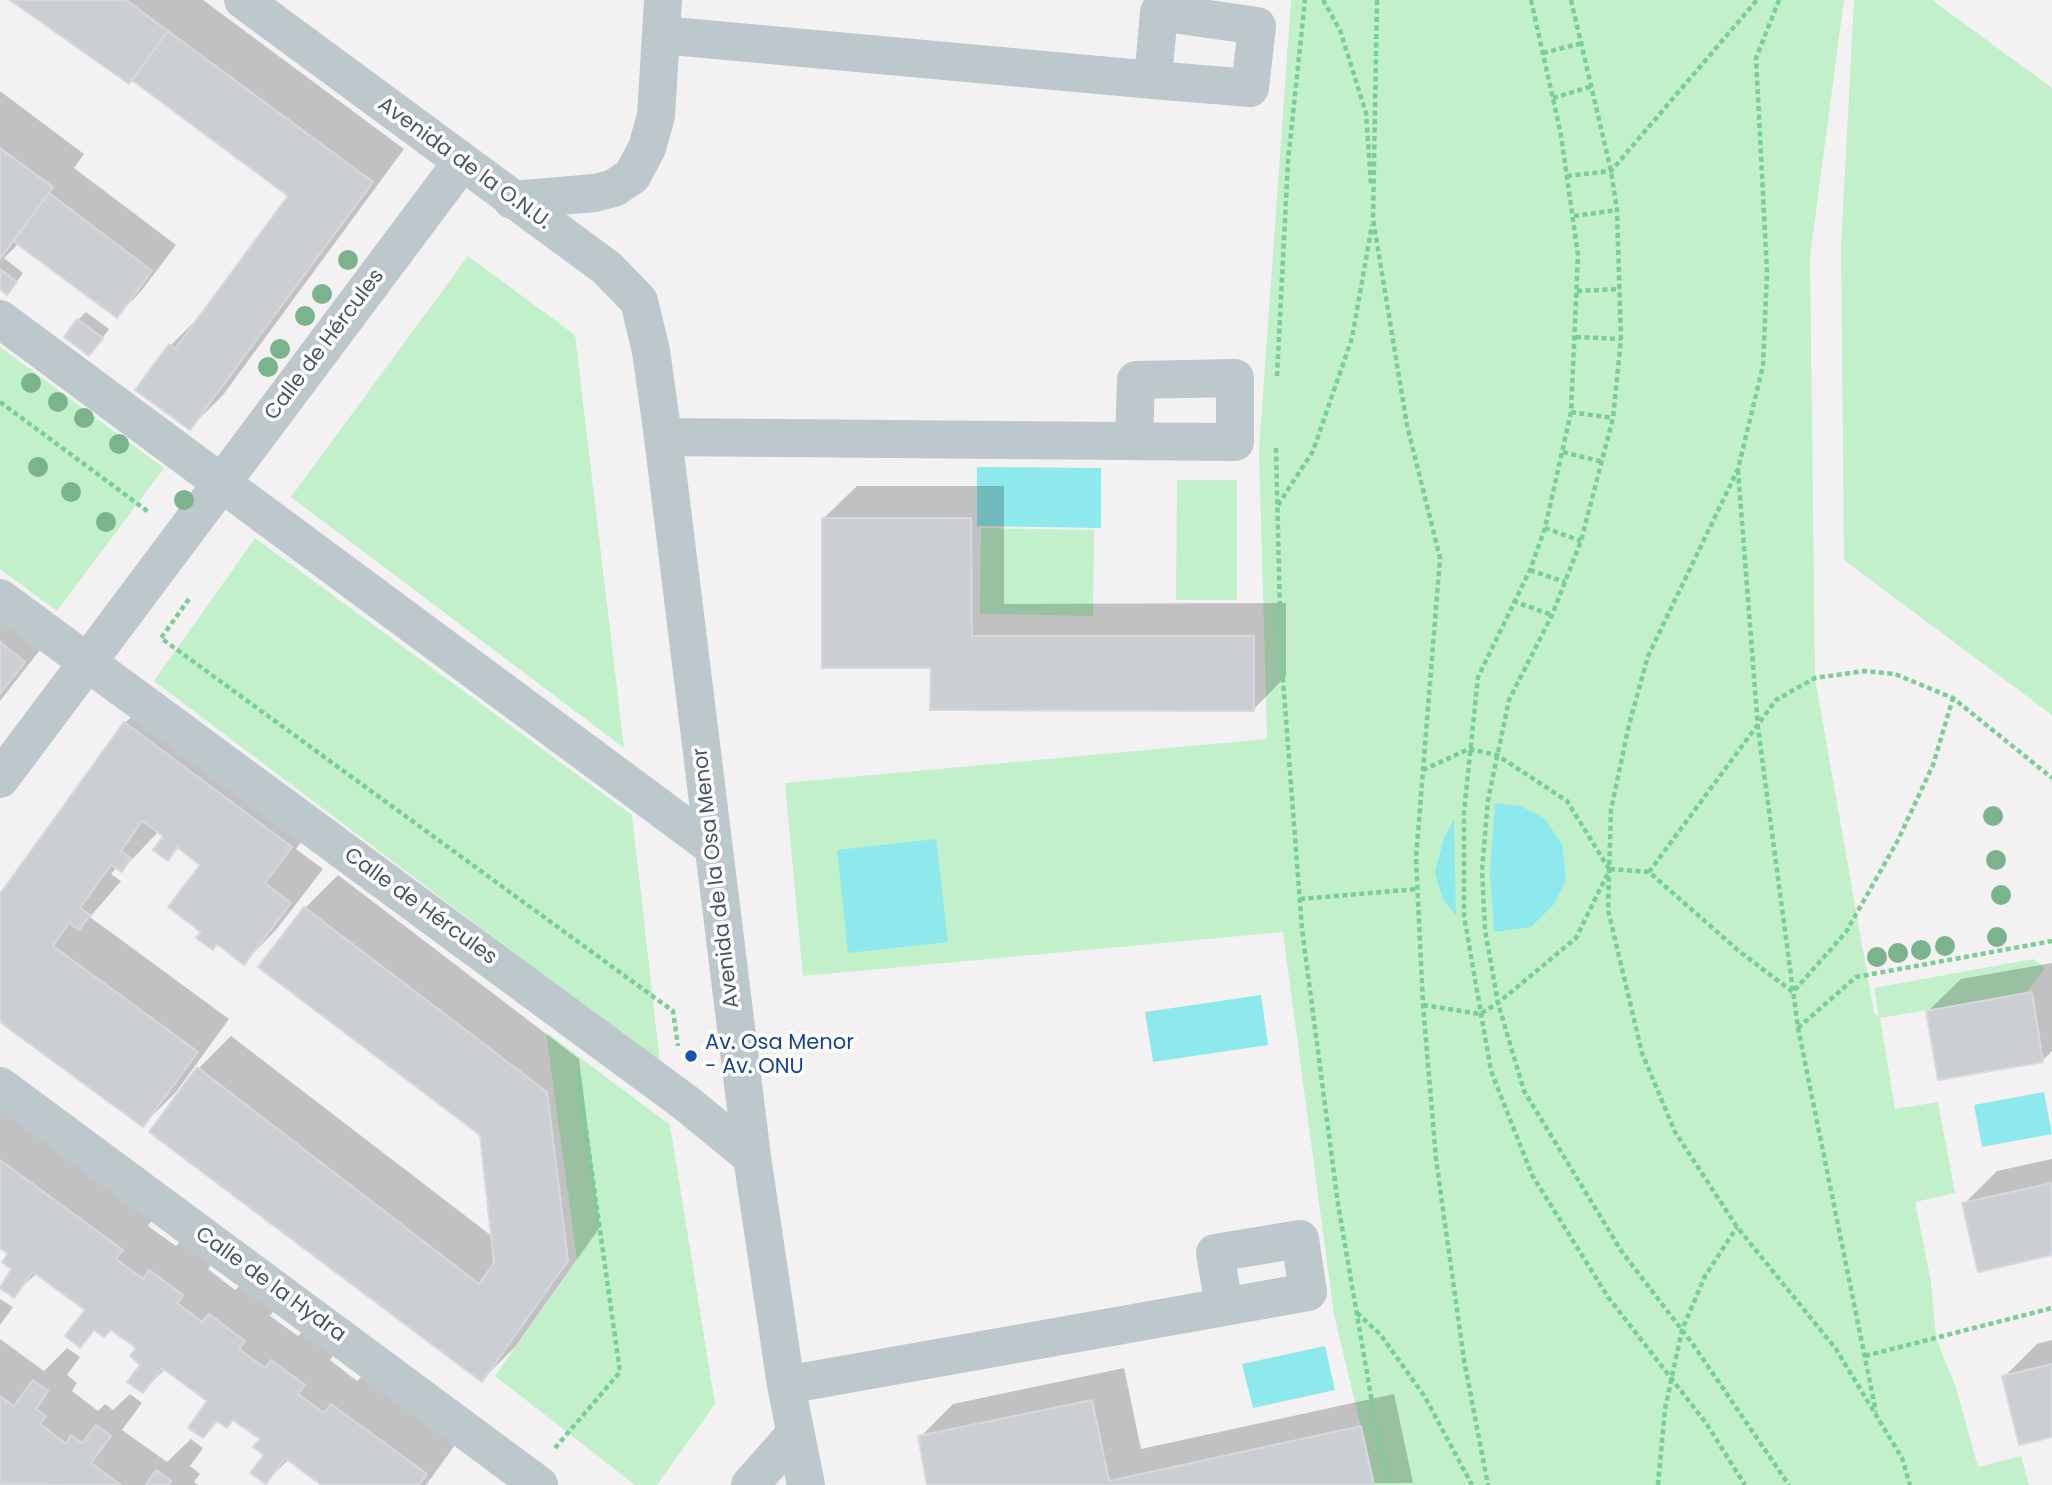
<!DOCTYPE html>
<html>
<head>
<meta charset="utf-8">
<style>
  body { margin:0 }
  canvas { display:block; background:#f3f1f1 }
</style>
</head>
<body>
<canvas width="2052" height="1485"></canvas>
<script>
const ctx = document.querySelector('canvas').getContext('2d');
ctx.lineJoin = 'round';
function fill(path, color) { ctx.fillStyle = color; ctx.fill(path, 'evenodd'); }
const toPath = rows => new Path2D(rows.map(r => 'M' + r).join(''));
function stroke(path, color, width, dash) { ctx.strokeStyle = color; ctx.lineWidth = width; ctx.lineCap = dash ? 'butt' : 'round'; ctx.setLineDash(dash || []); ctx.stroke(path); }
function label(font, color, halo, rows, align = 'center') {
  ctx.font = font + ' Poppins,sans-serif'; ctx.lineWidth = 7; ctx.setLineDash([]); ctx.textBaseline = 'middle'; ctx.strokeStyle = halo; ctx.fillStyle = color; for (const [text, x, y, turn = 0] of rows) {
    ctx.save(); ctx.translate(x, y); ctx.rotate((+turn || 0) * Math.PI / 180); ctx.textAlign = isNaN(turn) ? turn : align; if (halo) ctx.strokeText(text, 0, 0); ctx.fillText(text, 0, 0); ctx.restore();
  }
}
fill(toPath([
  [1291,0,1844,0,1810,256,1815,678,1874,1013,1879,1017,1874,988,2033,959,2045,968,2026,993,1880,1018,1895,1109,1938,1102,1955,1193,1915,1202,1931,1282,1936,1338,1956,1388,1978,1467,2021,1456,2029,1485,1375,1485,1334,1315,1283,932,803,976,785,783,1267,739,1259,450],
  [1854,0,1932,0,2052,88,2052,715,1844,560,1841,246],
  [468,256,575,335,624,748,291,497],
  [0,347,164,468,57,611,0,569],
  [1177,480,1237,480,1237,600,1176,600],
  [981,528,1094,530,1093,616,980,614],
  [255,538,632,815,660,1063,154,681],
  [546,1032,670,1125,715,1404,657,1485,635,1485,495,1376,577,1260]
]), '#c1f0cb');
fill(toPath([
  [977,467,1101,468,1101,528,977,526],
  [1495,803,1521,806,1544,818,1562,844,1566,879,1555,903,1531,927,1494,932,1490,873],
  [1454,820,1456,916,1443,899,1435,873,1444,837],
  [936,839,948,942,848,953,837,850],
  [1261,995,1268,1045,1153,1062,1145,1012],
  [2044,1092,2052,1134,1982,1147,1974,1105],
  [1325,1346,1335,1390,1253,1408,1242,1364]
]), '#8ee9ec');
fill(toPath([
  [13,0,203,0,404,149,223,395,190,428,171,345,203,313,291,196,133,78],
  [0,91,84,154,74,168,176,245,142,290,117,316,19,243,4,258,23,273,15,284,0,287],
  [86,312,109,329,97,345,78,320],
  [857,486,1004,486,1004,604,1286,603,1286,676,1254,709,933,666,824,518],
  [0,584,57,628,0,701],
  [158,691,323,813,296,849,323,869,276,930,244,963,203,932,202,864,180,847,167,859,165,836,159,831,122,870,117,867,111,874,121,881,90,917,229,1019,176,1092,143,1125,0,1020,0,897,125,723],
  [338,875,579,1059,600,1227,515,1347,482,1380,198,1069,231,1036,493,1237,482,1134,305,908],
  [2052,963,2052,1051,2043,1060,1928,1011,1961,979],
  [0,1103,154,1217,148,1226,176,1246,183,1238,214,1261,208,1269,235,1290,243,1283,276,1308,270,1316,298,1336,305,1329,336,1352,330,1360,357,1381,365,1373,458,1441,426,1485,324,1485,289,1459,266,1482,266,1455,262,1439,234,1419,218,1420,203,1436,210,1400,166,1368,143,1391,138,1348,111,1328,96,1329,80,1345,87,1310,37,1273,13,1296,1,1286,14,1268,11,1253,0,1246],
  [2052,1159,2052,1253,1964,1204,1997,1171],
  [0,1299,13,1307,0,1325],
  [0,1339,44,1371,67,1348,80,1357,67,1375,77,1383,72,1391,98,1411,105,1404,113,1410,130,1394,142,1403,122,1430,167,1462,191,1439,203,1448,190,1466,200,1474,194,1482,198,1485,5,1485,0,1482],
  [2052,1340,2052,1435,2004,1377,2037,1344],
  [1124,1368,1141,1449,1394,1394,1413,1483,929,1485,920,1437,953,1404]
]), '#0003');
const building = toPath([
  [10,0,126,0,168,31,129,84,10,0],
  [168,31,373,182,190,430,135,390,169,344,175,349,288,196,132,80,168,31],
  [0,148,53,187,0,259,0,148],
  [49,193,152,271,117,318,13,241,49,193],
  [0,269,17,282,7,295,0,289,0,269],
  [77,319,103,338,89,356,64,337,77,319],
  [822,518,971,518,972,636,1254,636,1254,711,930,710,931,668,822,668,822,518],
  [0,642,25,662,0,694,0,642],
  [124,722,292,847,265,883,291,903,244,965,217,944,213,950,196,938,201,932,168,907,200,865,177,847,168,861,153,850,163,836,142,821,121,851,131,858,122,872,111,865,80,908,90,915,79,930,69,923,53,946,198,1052,143,1127,0,1022,0,894,124,722],
  [304,907,547,1092,568,1261,482,1382,149,1132,197,1067,479,1284,494,1263,480,1135,258,967,304,907],
  [2032,992,2043,1062,1938,1080,1926,1011,2032,992],
  [0,1160,123,1250,116,1259,143,1279,149,1270,183,1295,177,1303,202,1322,209,1314,245,1341,239,1349,265,1368,271,1360,305,1385,298,1394,324,1413,331,1404,427,1474,419,1485,321,1485,285,1458,266,1484,250,1473,264,1455,253,1447,260,1439,233,1420,227,1428,217,1421,203,1438,188,1428,207,1401,162,1368,143,1393,127,1382,140,1365,130,1356,136,1348,111,1330,104,1337,94,1330,80,1348,65,1336,85,1310,33,1272,14,1298,0,1288,11,1269,2,1262,8,1254,0,1248,0,1160],
  [2052,1183,2052,1255,1978,1272,1962,1203,2052,1183],
  [2052,1364,2052,1437,2019,1445,2002,1376,2052,1364],
  [33,1380,48,1391,36,1409,46,1416,40,1424,66,1444,71,1435,82,1443,96,1425,111,1436,91,1463,121,1485,0,1484,0,1396,14,1406,33,1380],
  [1092,1400,1109,1481,1361,1426,1374,1485,927,1485,918,1436,1092,1400],
  [156,1470,171,1481,169,1485,146,1485,156,1470]
]);
fill(building, '#cbcfd3');
stroke(building, '#d5d8dc', 2);
stroke(toPath([
  [1323,0,1340,30,1366,113,1371,185],
  [1377,0,1373,219,1407,425,1440,558,1416,858,1423,1005,1436,1159,1464,1360,1488,1485],
  [1531,0,1561,135,1578,255,1571,412,1545,528,1530,570,1478,677,1464,812,1464,916,1491,1071,1532,1175,1608,1297,1706,1423,1745,1485],
  [1571,0,1611,171,1617,210,1621,339,1613,418,1581,541,1552,615,1509,700,1488,800,1482,870,1485,930,1498,1003,1524,1091,1622,1252,1692,1343,1789,1485],
  [1779,0,1756,58,1767,272,1763,366,1738,469,1648,656,1629,725,1611,809,1608,910,1642,1053,1675,1132,1737,1227,1836,1349,1902,1458,1910,1485],
  [1543,53,1582,43],
  [1553,98,1593,86],
  [1567,176,1611,171,1757,0],
  [1574,216,1617,210],
  [1577,291,1620,289],
  [1576,337,1621,339],
  [1277,376,1288,161,1305,0],
  [0,402,150,513],
  [1571,412,1613,418],
  [1276,448,1281,654,1302,929,1338,1204,1379,1443,1391,1485],
  [1563,452,1603,462],
  [1738,470,1758,728,1798,1028,1876,1412],
  [1278,505,1313,451,1352,338,1372,225],
  [1545,528,1581,541],
  [1530,570,1565,582],
  [189,599,161,638,673,1011,678,1046],
  [1513,601,1552,615],
  [1423,770,1469,749,1497,755,1567,801,1609,869],
  [1610,869,1649,872,1740,952,1793,992,1846,932,1898,840,1933,765,1953,698],
  [1649,872,1776,700,1815,678,1864,671,1895,674,1953,698,2052,778],
  [1300,899,1417,889],
  [1423,1005,1480,1014,1498,1003,1576,938,1608,873],
  [1798,1028,1856,977,2052,941],
  [1357,1313,1380,1334,1425,1397,1472,1485],
  [1865,1356,2052,1308],
  [555,1448,620,1372,578,1074],
  [1658,1485,1665,1409,1682,1330,1705,1276,1737,1227]
]), '#79ce95', 4.5, [5, 3.5]);
stroke(toPath([
  [243,0,607,268,639,301,651,351,663,437,752,1157,786,1385,806,1485],
  [661,35,1153,80,1250,88,1257,26,1159,12,1153,80],
  [512,200,595,193,614,188,632,176,647,148,656,116,663,0],
  [0,319,713,847],
  [663,437,1235,442,1235,378,1136,380,1134,441],
  [0,598,686,1103,752,1157],
  [0,779,462,162],
  [0,1086,539,1485],
  [786,1385,1308,1292,1300,1239,1215,1253,1224,1306],
  [750,1485,795,1434]
]), '#bdc8cd', 38);
ctx.fillStyle = '#7bb38c';
for (const [x, y] of [
  [348,260],
  [322,294],
  [305,316],
  [280,349],
  [268,367],
  [31,383],
  [58,402],
  [84,418],
  [119,444],
  [38,467],
  [71,492],
  [184,500],
  [106,522],
  [1993,816],
  [1996,860],
  [2001,895],
  [1997,937],
  [1945,946],
  [1921,950],
  [1898,953],
  [1877,957]
]) { ctx.beginPath(); ctx.arc(x, y, 10, 0, 2 * Math.PI); ctx.fill(); }
for (const [x, y, r, color] of [
  [691,1056,7,"#1a4fb4"]
]) { const dot = new Path2D(); dot.arc(x, y, r, 0, 2 * Math.PI); ctx.fillStyle = color; ctx.fill(dot); stroke(dot, '#fff', 2.5); }
label('21px', '#49585f', '#fff', [
  ["Avenida de la O.N.U.",464,164,36],
  ["Calle de Hércules",325,345,-53],
  ["Avenida de la Osa Menor",717,878,-97],
  ["Calle de Hércules",420,907,36],
  ["Calle de la Hydra",270,1285,36]
]);
label('21px', '#164399', '#fff', [
  ["Av. Osa Menor",705,1044],
  ["- Av. ONU",705,1068]
], 'left');
</script>
</body>
</html>
